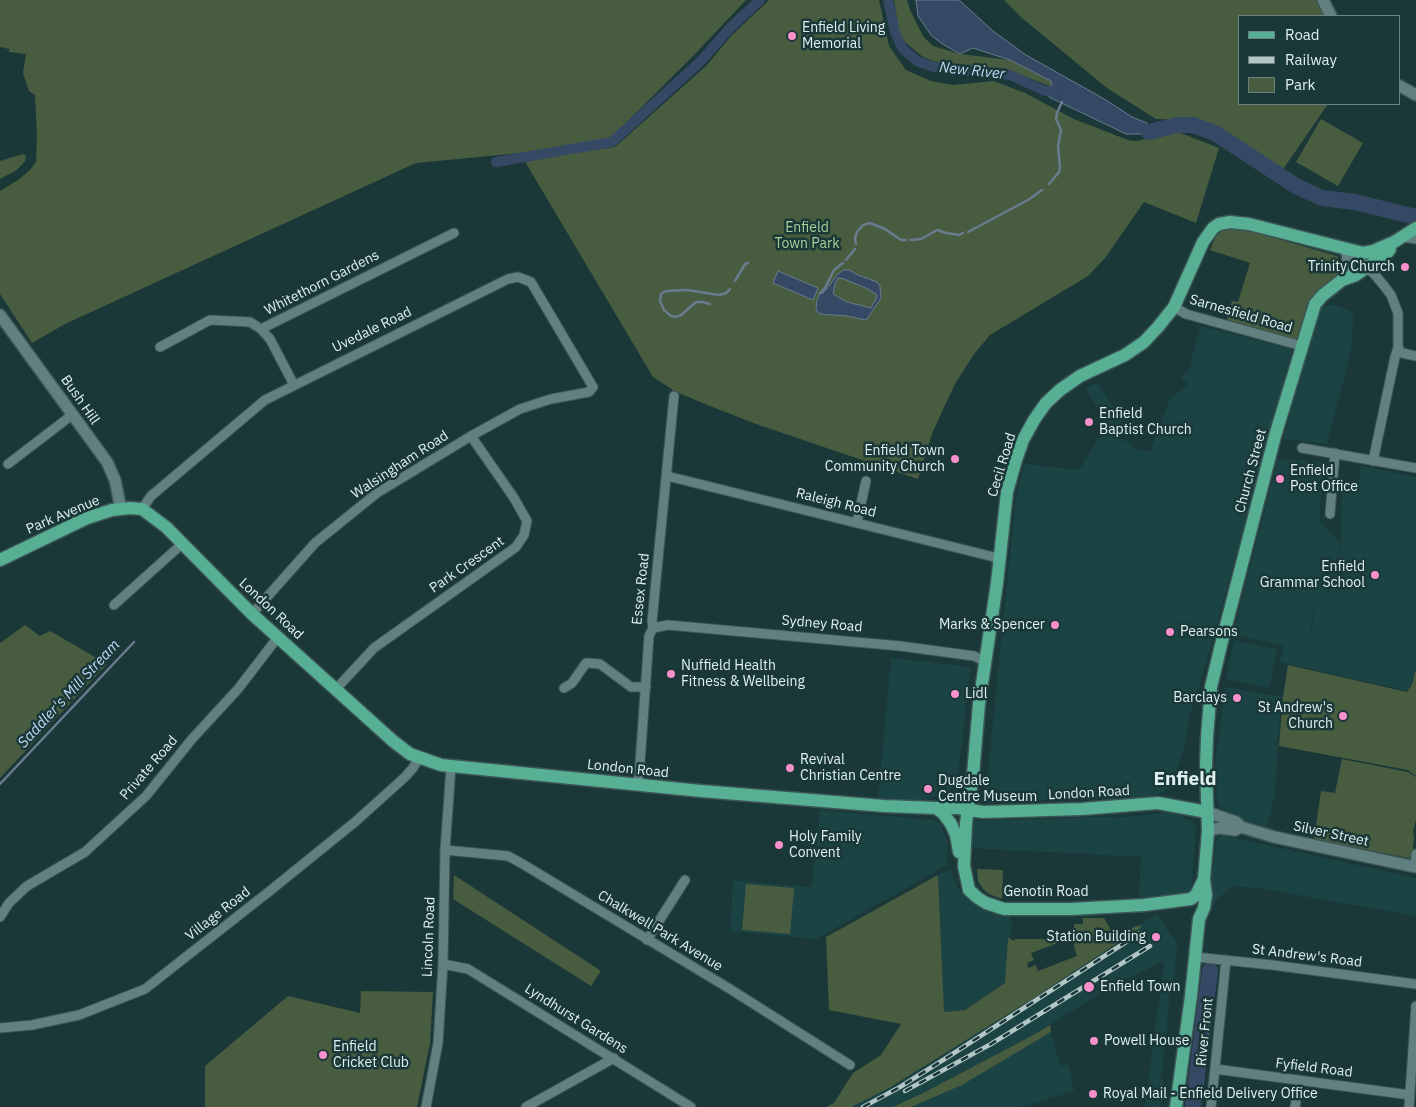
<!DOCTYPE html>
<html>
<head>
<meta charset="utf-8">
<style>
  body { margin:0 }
  #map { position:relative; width:1416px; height:1107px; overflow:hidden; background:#1b3838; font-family:"IBM Plex Sans",sans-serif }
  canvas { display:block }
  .legend { position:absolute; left:1238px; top:15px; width:162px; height:90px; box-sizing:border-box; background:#1b3838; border:1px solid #6a8282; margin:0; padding:6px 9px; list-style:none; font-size:15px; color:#e0f0f0 }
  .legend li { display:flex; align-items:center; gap:10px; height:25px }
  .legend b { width:25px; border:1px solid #6a8282 }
</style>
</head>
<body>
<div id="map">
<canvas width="1416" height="1107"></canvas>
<ul class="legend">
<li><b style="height:6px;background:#57af94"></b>Road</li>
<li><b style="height:6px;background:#b3c6c6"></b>Railway</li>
<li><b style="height:14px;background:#485c40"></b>Park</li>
</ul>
</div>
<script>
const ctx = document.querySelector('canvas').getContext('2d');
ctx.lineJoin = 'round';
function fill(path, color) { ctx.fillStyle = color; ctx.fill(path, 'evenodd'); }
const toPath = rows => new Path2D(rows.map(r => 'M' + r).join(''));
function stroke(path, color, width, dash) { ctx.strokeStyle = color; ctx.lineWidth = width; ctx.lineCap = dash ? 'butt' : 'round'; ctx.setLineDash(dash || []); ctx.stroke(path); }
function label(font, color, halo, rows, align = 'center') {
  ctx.font = font + ' "IBM Plex Sans",sans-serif'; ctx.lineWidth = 5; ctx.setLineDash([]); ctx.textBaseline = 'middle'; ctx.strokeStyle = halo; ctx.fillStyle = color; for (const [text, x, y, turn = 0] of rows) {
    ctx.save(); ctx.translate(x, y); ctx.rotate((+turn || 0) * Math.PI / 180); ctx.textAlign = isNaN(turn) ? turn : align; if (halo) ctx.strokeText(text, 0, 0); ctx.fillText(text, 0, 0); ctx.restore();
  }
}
fill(toPath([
  [1337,305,1354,313,1350,356,1327,444,1283,439,1321,306],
  [1200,326,1292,349,1252,499,1201,681,1191,710,1184,750,1169,788,1156,796,1114,799,985,801,1011,545,1016,500,1024,464,1079,470,1099,438,1111,429,1085,388,1098,383,1121,419,1119,439,1131,443,1134,449,1150,451,1170,399,1188,384,1181,378,1192,365,1190,363],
  [1278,459,1327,462,1320,503,1320,521,1340,543,1325,608,1314,607,1310,630,1306,636,1311,631,1315,608,1325,609,1341,543,1342,488,1358,487,1361,466,1416,477,1416,665,1412,682,1407,691,1280,662,1283,646,1236,635,1233,633],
  [1234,640,1277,649,1269,688,1226,679],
  [891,658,971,667,957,782,952,789,925,801,878,798],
  [1225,687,1281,697,1275,793,1267,827,1242,820,1219,806,1214,776],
  [820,810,933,820,940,824,948,843,947,865,816,939,730,931,733,881,812,887],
  [1165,812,1176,814,1190,820,1196,827,1191,894,1139,898,1141,857,971,848,972,821,1100,817,1119,818],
  [1222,835,1416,878,1416,916,1264,889,1234,886,1227,890,1215,902,1207,918,1206,913,1217,839],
  [951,869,954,879,959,890,967,898,977,904,1010,913,1010,920,1012,924,1011,933,1008,938,1006,983,965,1010,944,1012,938,875],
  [1157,913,1178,945,1172,990,1170,995,1161,1079,1164,1085,1161,1107,1145,1107,1164,961,1113,986,1024,1040,923,1093,893,1107,851,1107,889,1088,978,1033,1141,928,1140,925],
  [1051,1032,1060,1066,1068,1065,1074,1091,1021,1107,911,1107,962,1085]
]), '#1c4344');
fill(toPath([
  [0,0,746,0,693,56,611,138,520,153,416,163,65,324,32,343,0,294,0,191,18,180,30,170,36,162,37,135,35,95,29,91,23,73,26,54,9,52,9,49,0,47],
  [769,0,879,0,889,46,906,70,931,81,953,85,994,81,1025,93,1074,119,1128,140,1136,141,1178,132,1219,148,1196,223,1144,202,1105,258,1088,276,990,335,974,354,955,384,933,431,918,479,756,424,715,408,676,392,653,377,524,160,615,147,706,66,732,35],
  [894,0,907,0,910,10,923,36,933,46,960,54,1010,60,1051,81,1052,87,1003,68,950,67,923,57,906,43,899,31],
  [1004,0,1317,0,1324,16,1240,16,1240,104,1328,104,1284,168,1273,164,1215,126,1197,120,1156,119,1107,88,1022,18],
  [1321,119,1363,143,1338,186,1296,162],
  [23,154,26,156,25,161,17,170,0,179,0,161],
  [1236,227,1337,256,1341,262,1337,267,1338,274,1308,302,1297,340,1227,320,1232,301,1238,302,1250,263,1210,250,1216,236,1224,229],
  [25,625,40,636,50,631,107,664,0,778,0,643],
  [1288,665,1407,692,1412,684,1416,669,1416,776,1408,770,1279,746,1283,697],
  [1342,759,1408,772,1416,777,1416,820,1413,831,1414,838,1412,857,1410,858,1314,840,1321,791,1335,793],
  [977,869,1003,870,1002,899,989,894,983,889,978,881],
  [454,875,601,971,591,986,453,899],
  [938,875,944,1012,965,1010,1005,983,1008,938,1015,941,1015,939,1062,939,1063,941,1031,953,1034,960,1027,963,1028,968,1036,965,1038,971,1077,956,1074,947,1074,924,1083,924,1083,918,1104,918,1115,937,1134,927,1140,925,1142,927,1029,1001,889,1088,851,1107,826,1107,834,1103,853,1073,881,1055,901,1024,829,1010,826,937],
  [746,884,794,888,790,934,742,930],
  [361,991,433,992,430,1043,417,1107,205,1107,205,1066,288,996,360,1013],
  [1050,1025,1051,1032,962,1085,911,1107,893,1107,923,1093,1024,1040]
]), '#485c40');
const water = toPath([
  [916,0,959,0,993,31,1026,55,1106,100,1132,117,1147,123,1149,132,1146,134,1126,134,1049,97,1052,87,1051,81,1010,60,973,48,960,54,941,43,931,35,918,16,916,0],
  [843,270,849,270,858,275,877,282,880,286,881,298,866,320,847,316,820,314,816,310,817,300,822,289,826,290,837,275,843,270],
  [838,278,844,279,868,289,876,294,877,297,871,308,847,302,833,294,835,284,838,278],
  [778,271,818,288,813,300,773,283,778,271]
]);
fill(water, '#354965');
stroke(water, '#687b8f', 1);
stroke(toPath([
  [1049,184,1059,172,1060,168,1058,146,1061,130,1056,119,1057,113,1062,102],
  [968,232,1028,200,1042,190],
  [947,233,959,235,963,233],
  [911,240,921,239,937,230,946,233],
  [856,244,855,238,857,232,863,225,870,223,885,229,901,240,906,240],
  [846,260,855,249],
  [735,281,745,264,748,263],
  [820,293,823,292,834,270,843,263],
  [710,304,702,302,696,302,681,315,676,317,671,316,664,310,660,301,661,294,666,291,687,290,719,295,726,293,730,289],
  [0,784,134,642]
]), '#687b8f', 2.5);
stroke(toPath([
  [888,0,895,32,902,48,917,61,934,67,954,70,992,72,1010,75,1045,91,1063,90],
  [496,162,612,142,701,61,730,28,760,0]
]), '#354965', 10);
stroke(toPath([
  [1149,132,1177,125,1193,125,1215,133,1296,186,1322,198,1355,202,1416,217],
  [1193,1107,1210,971]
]), '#354965', 16);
const street = toPath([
  [1402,237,1416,239],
  [1347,250,1375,275,1385,287,1391,295,1398,313,1398,348,1395,357,1373,461],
  [1174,307,1186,314,1302,346],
  [160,347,210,320,250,322,261,329],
  [1398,348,1402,353,1416,356],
  [294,385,270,339,261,329,454,233],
  [1302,448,1416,468],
  [8,464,72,415],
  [667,476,998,558],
  [142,509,151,496,265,400,508,279,518,277,531,282,593,387,589,392,551,399,520,409,471,436,377,493,315,543,252,614],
  [1330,514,1335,453],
  [857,522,866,481],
  [114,605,182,544],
  [653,628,668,625,900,646,974,656,982,660,985,664],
  [564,688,572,683,586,663,600,664,631,687,646,687],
  [336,689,374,648,516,547,524,535,527,521,514,498,471,436],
  [636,785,639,777,649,636,653,628,652,621,674,396],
  [445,850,508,856,521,863,730,989,850,1065],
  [1415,867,1416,854],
  [0,917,9,903,27,886,85,852,146,796,192,739,238,689,278,637],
  [647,940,685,880],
  [1195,957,1272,965,1416,984],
  [443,964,468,969,691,1107],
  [0,1028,32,1025,79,1015,145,989,271,890,355,822,405,777,413,768,419,758],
  [1215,1069,1410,1095],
  [426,1107,438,1043,443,964,445,850,451,767],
  [526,1107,614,1058],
  [1211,1107,1226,960],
  [1295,1107,1299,1080],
  [1409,1107,1416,1006]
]);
const secondary = toPath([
  [1323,0,1331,16],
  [1400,86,1416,95],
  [1346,278,1348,268,1347,250],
  [0,315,107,462,115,480,121,509],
  [1207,812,1236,822,1241,827,1274,837,1416,867],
  [1208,831,1219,828,1235,830,1241,827]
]);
const primary = toPath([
  [0,560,87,518,112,510,130,508,142,509,166,527,252,614,393,741,410,754,441,765,701,791,884,806,936,808,958,808,983,812,1082,809,1158,803,1207,812],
  [936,808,943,813,951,824,956,835,959,852],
  [1204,879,1196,895,1191,899,1144,905,1071,909,1004,909,986,903,978,898,969,890,964,866,966,823,973,775,979,704,997,583,1007,492,1016,460,1023,440,1034,420,1046,403,1060,390,1080,376,1125,355,1144,342,1158,327,1174,307,1203,242,1213,228,1219,224,1230,222,1249,224,1363,253,1373,251,1394,242,1416,228],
  [1176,1107,1191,996,1199,919,1204,908,1206,895,1204,879,1208,831,1206,766,1207,737,1211,687,1221,645,1275,436,1315,304,1323,295,1342,280,1356,275,1388,252,1390,249]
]);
stroke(street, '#3c5555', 11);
stroke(secondary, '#3c5555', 14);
stroke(primary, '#3c5555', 15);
stroke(street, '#628080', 9);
stroke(secondary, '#628080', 11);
stroke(primary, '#57af94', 12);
const rail = toPath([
  [905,1091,991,1044,1150,946],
  [863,1107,900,1087,951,1055,1140,933]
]);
stroke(rail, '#b3c6c6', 4.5);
stroke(rail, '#1b3838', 2.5, [8]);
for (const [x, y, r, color] of [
  [792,36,5,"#f890cc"],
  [1405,267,5,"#f890cc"],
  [1089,422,5,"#f890cc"],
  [955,459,5,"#f890cc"],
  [1280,479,5,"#f890cc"],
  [1375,575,5,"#f890cc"],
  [1055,625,5,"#f890cc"],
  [1170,632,5,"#f890cc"],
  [671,674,5,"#f890cc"],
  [955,694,5,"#f890cc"],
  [1237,698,5,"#f890cc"],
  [1343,716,5,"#f890cc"],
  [790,768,5,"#f890cc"],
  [928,789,5,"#f890cc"],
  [779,845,5,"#f890cc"],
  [1156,937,5,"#f890cc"],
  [1089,987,6,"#f890cc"],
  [1094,1041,5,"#f890cc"],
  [323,1055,5,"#f890cc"],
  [1093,1094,5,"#f890cc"]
]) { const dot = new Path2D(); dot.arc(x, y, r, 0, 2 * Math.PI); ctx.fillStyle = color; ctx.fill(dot); stroke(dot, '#1b3838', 2); }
label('14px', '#e0f0f0', '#1b3838', [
  ["Enfield Living",802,28],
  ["Memorial",802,44],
  ["Trinity Church",1395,267,"right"],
  ["Enfield",1099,414],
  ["Baptist Church",1099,430],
  ["Enfield Town",945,451,"right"],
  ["Community Church",945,467,"right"],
  ["Enfield",1290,471],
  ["Post Office",1290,487],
  ["Enfield",1365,567,"right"],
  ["Grammar School",1365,583,"right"],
  ["Marks & Spencer",1045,625,"right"],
  ["Pearsons",1180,632],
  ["Nuffield Health",681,666],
  ["Fitness & Wellbeing",681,682],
  ["Lidl",965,694],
  ["Barclays",1227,698,"right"],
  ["St Andrew's",1333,708,"right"],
  ["Church",1333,724,"right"],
  ["Revival",800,760],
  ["Christian Centre",800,776],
  ["Dugdale",938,781],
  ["Centre Museum",938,797],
  ["Holy Family",789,837],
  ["Convent",789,853],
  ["Station Building",1146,937,"right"],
  ["Enfield Town",1100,987],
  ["Powell House",1104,1041],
  ["Enfield",333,1047],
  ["Cricket Club",333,1063],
  ["Royal Mail - Enfield Delivery Office",1103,1094]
], 'left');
label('14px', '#a9cf99', '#1b3838', [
  ["Enfield",807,228],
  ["Town Park",807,244]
]);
label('14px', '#e0f0f0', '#1b3838', [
  ["Whitethorn Gardens",322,283,-27],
  ["Sarnesfield Road",1241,314,16],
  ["Uvedale Road",372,330,-26],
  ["Bush Hill",80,400,55],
  ["Walsingham Road",400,465,-33],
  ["Cecil Road",1002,465,-73],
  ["Church Street",1251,471,-75],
  ["Raleigh Road",836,503,14],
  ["Park Avenue",63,515,-23],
  ["Park Crescent",467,565,-35],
  ["Essex Road",641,589,-84],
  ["London Road",271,609,43],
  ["Sydney Road",822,624,5],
  ["Private Road",149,768,-49],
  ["London Road",628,769,6],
  ["London Road",1089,793,-3],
  ["Silver Street",1331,834,12],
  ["Genotin Road",1046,892],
  ["Village Road",218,914,-38],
  ["Chalkwell Park Avenue",660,931,31],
  ["Lincoln Road",429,937,-88],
  ["St Andrew's Road",1307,956,7],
  ["Lyndhurst Gardens",576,1019,32],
  ["River Front",1205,1032,-84],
  ["Fyfield Road",1314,1068,7]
]);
label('italic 15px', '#c1d8f7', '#1b3838', [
  ["New River",972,71,6],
  ["Saddler's Mill Stream",69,694,-47]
]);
label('bold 19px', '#e0f0f0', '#1b3838', [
  ["Enfield",1185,780]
]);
</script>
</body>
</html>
